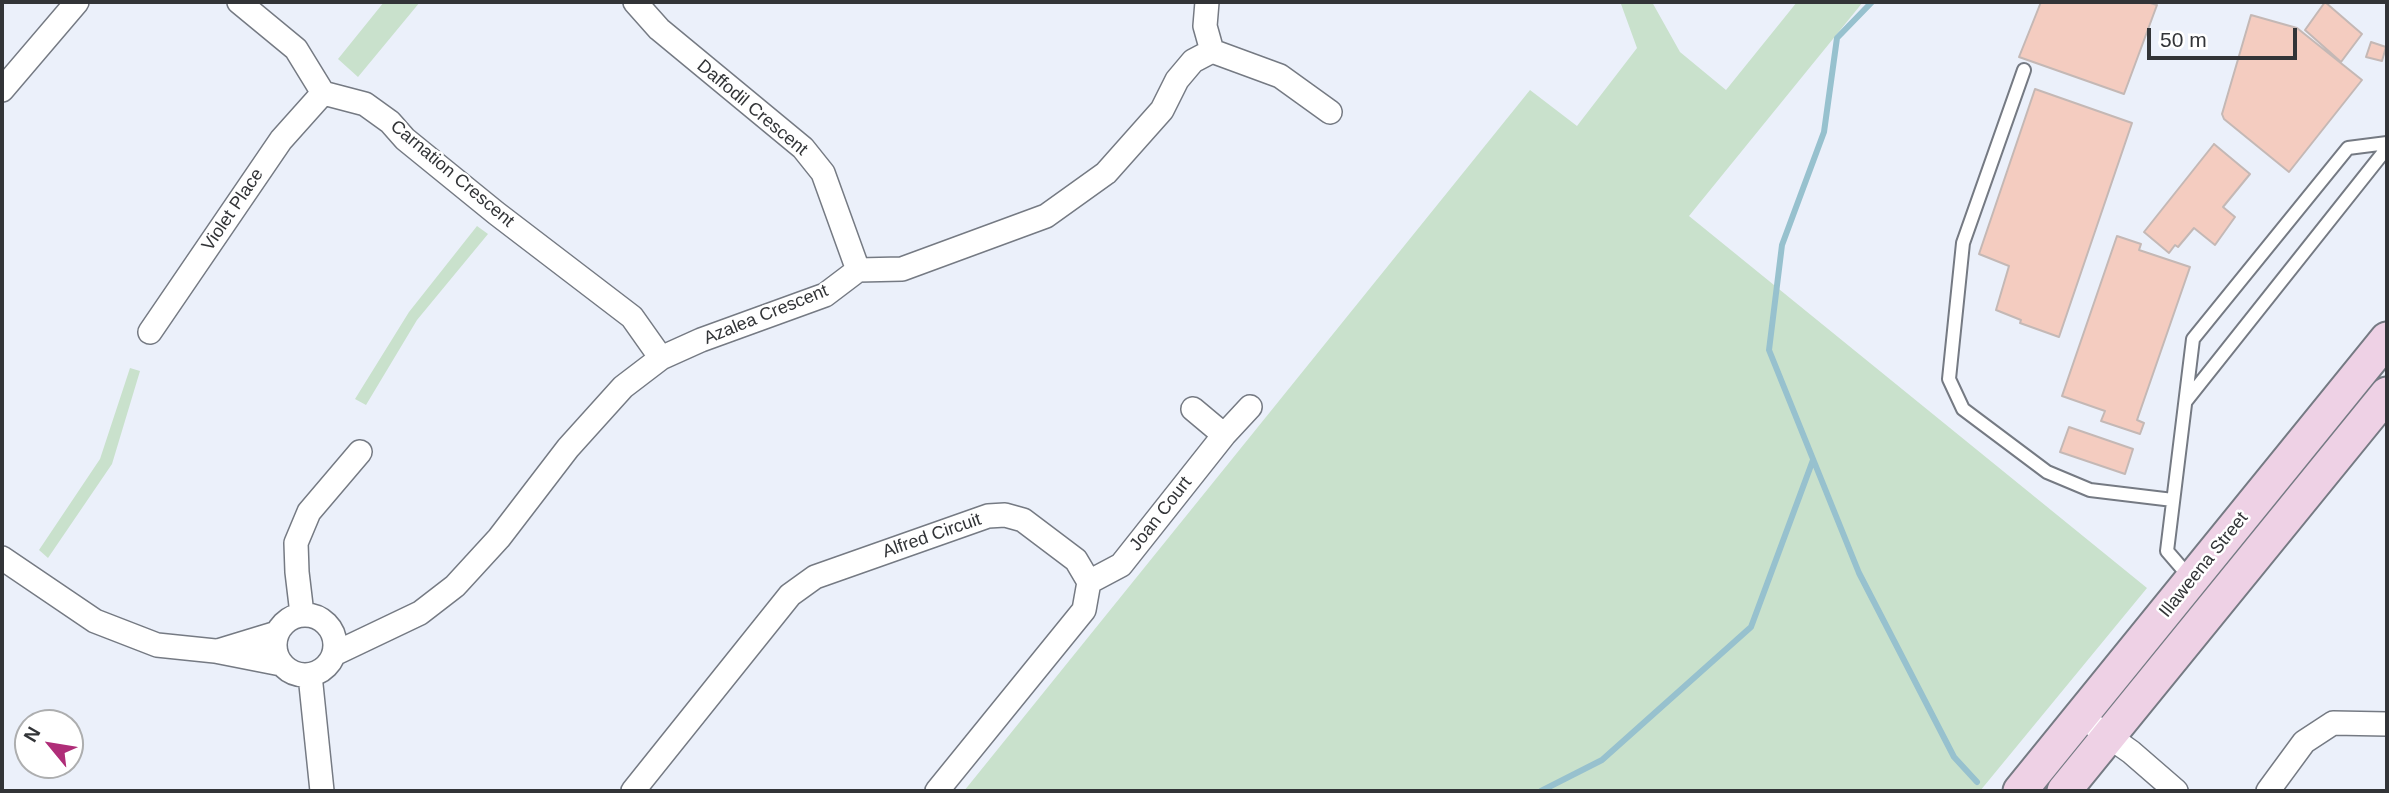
<!DOCTYPE html>
<html>
<head>
<meta charset="utf-8">
<style>
  body { margin:0 }
  #map { position:relative; width:2389px; height:793px; overflow:hidden; background:#ebf0fa; font-family:Arial,sans-serif }
  canvas { display:block }
  .frame { position:absolute; inset:0; border:4px solid #323437; pointer-events:none }
  .north { position:absolute; left:14px; top:709px; width:70px; height:70px; box-sizing:border-box; background:#fff; border:2px solid #adaeaf; border-radius:50%; rotate:300deg; font-size:19px; font-weight:700; line-height:28px; text-align:center; color:#323437 }
  .north::after { content:''; display:block; margin:auto; width:24px; height:32px; background:#af2d78; clip-path:polygon(50% 0,100% 100%,50% 72%,0 100%) }
  .scale { position:absolute; left:2147px; top:28px; width:150px; height:32px; box-sizing:border-box; border:4px solid #323437; border-top:0; padding-left:9px; font-size:21px; line-height:24px; white-space:nowrap; color:#323437; -webkit-text-stroke:5px #fff; paint-order:stroke }
</style>
</head>
<body>
<div id="map">
<canvas width="2389" height="793"></canvas>
<div class="frame"></div>
<div class="north">N</div>
<div class="scale">50 m</div>
</div>
<script>
const ctx = document.querySelector('canvas').getContext('2d');
ctx.lineJoin = 'round';
function fill(path, color) { ctx.fillStyle = color; ctx.fill(path, 'evenodd'); }
const toPath = rows => new Path2D(rows.map(r => 'M' + r).join(''));
function stroke(path, color, width, dash) { ctx.strokeStyle = color; ctx.lineWidth = width; ctx.lineCap = dash ? 'butt' : 'round'; ctx.setLineDash(dash || []); ctx.stroke(path); }
function label(font, color, halo, rows, align = 'center') {
  ctx.font = font + ' Arial,sans-serif'; ctx.lineWidth = 5; ctx.setLineDash([]); ctx.textBaseline = 'middle'; ctx.strokeStyle = halo; ctx.fillStyle = color; for (const [text, x, y, turn = 0] of rows) {
    ctx.save(); ctx.translate(x, y); ctx.rotate((+turn || 0) * Math.PI / 180); ctx.textAlign = isNaN(turn) ? turn : align; if (halo) ctx.strokeText(text, 0, 0); ctx.fillText(text, 0, 0); ctx.restore();
  }
}
fill(toPath([
  [384,2,420,2,358,77,338,59],
  [1624,2,1652,2,1680,52,1726,90,1797,2,1863,2,1689,216,2147,588,1980,791,964,791,1530,90,1577,126,1637,48,1621,4],
  [477,226,488,234,417,320,366,405,355,399,409,312],
  [130,368,140,371,112,464,48,558,39,550,100,459]
]), '#c9e1cc');
stroke(toPath([
  [1872,2,1837,38,1824,132,1782,245,1769,350,1859,573,1954,757,1977,782],
  [1541,791,1602,760,1751,627,1813,460]
]), '#97c1ce', 6);
const building = toPath([
  [2041,2,2147,2,2157,5,2124,94,2019,57,2041,2],
  [2325,2,2362,34,2341,62,2305,30,2325,2],
  [2251,15,2297,28,2362,80,2289,172,2224,119,2222,114,2251,15],
  [2371,42,2386,47,2382,61,2366,57,2371,42],
  [2035,89,2132,123,2059,337,2020,323,2021,320,1996,310,2009,266,1979,254,2035,89],
  [2214,144,2250,174,2223,207,2235,217,2215,245,2194,228,2178,247,2175,245,2169,253,2144,232,2214,144],
  [2117,236,2141,244,2139,250,2190,267,2137,420,2144,423,2140,434,2101,421,2105,411,2062,396,2117,236],
  [2069,427,2133,449,2125,474,2060,452,2069,427]
]);
fill(building, '#f4ccc0');
stroke(building, '#c4b8b5', 2);
const service = toPath([
  [2024,70,1963,243,1949,379,1963,409,2047,472,2090,490,2173,500],
  [2186,401,2387,148],
  [2192,580,2167,551,2193,339,2348,148,2387,143]
]);
const minor = toPath([
  [239,2,296,49,323,93,365,104,390,122,405,139,496,213,632,317,661,358],
  [635,2,659,29,803,148,823,173,858,270],
  [1212,51,1280,76,1330,112],
  [2,90,77,2],
  [150,332,281,140,323,93],
  [1193,409,1224,435,1250,407],
  [2,558,95,621,157,645,215,651,281,664],
  [1089,582,1121,565,1224,435],
  [302,614,297,572,296,543,309,512,360,452],
  '275 645a30 30 0 1 1 60 0a30 30 0 1 1-60 0Z',
  [218,651,277,633],
  [334,654,420,613,455,586,499,538,568,448,623,387,661,358,701,340,825,295,858,270,902,269,1046,216,1106,173,1162,110,1177,80,1193,61,1212,51,1205,26,1207,2],
  [310,675,322,791],
  [2097,728,2131,752,2176,791],
  [633,791,790,595,815,577,988,516,1005,515,1023,520,1076,560,1089,582,1084,610,937,791],
  [2268,791,2304,742,2333,723,2387,724]
]);
const secondary = toPath([
  [2020,791,2387,339],
  [2064,791,2387,394]
]);
stroke(service, '#757a83', 16);
stroke(minor, '#757a83', 26);
stroke(secondary, '#757a83', 37);
stroke(service, '#fff', 12);
stroke(minor, '#fff', 23);
stroke(secondary, '#eed1e5', 33);
label('18px', '#323437', '#fff', [
  ["Daffodil Crescent",752,108,40],
  ["Carnation Crescent",452,174,40],
  ["Violet Place",233,210,-56],
  ["Azalea Crescent",766,315,-22],
  ["Joan Court",1161,514,-52],
  ["Alfred Circuit",932,536,-19],
  ["Illaweena Street",2204,565,-51]
]);
</script>
</body>
</html>
